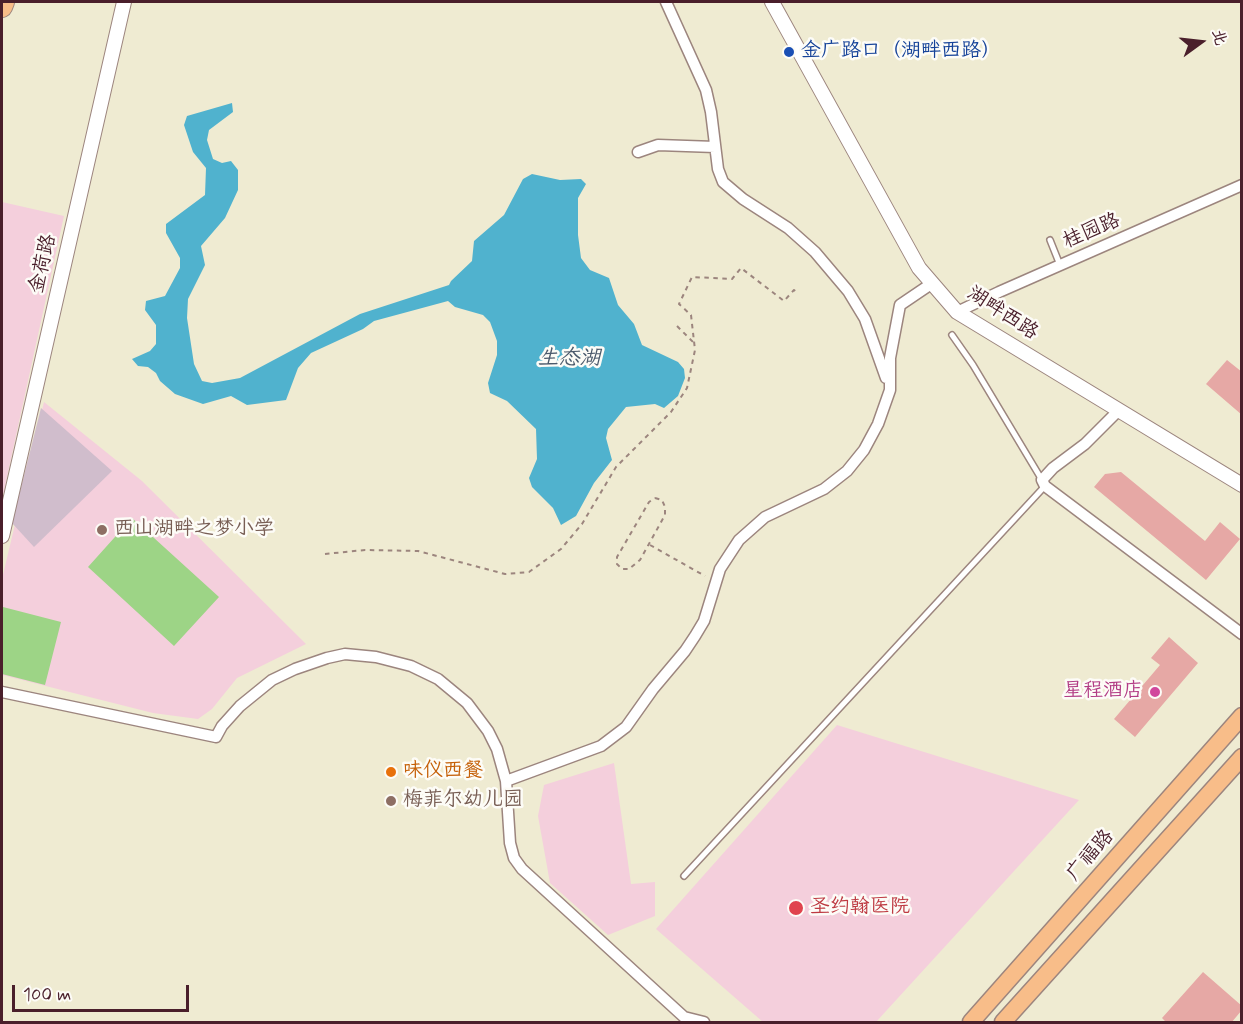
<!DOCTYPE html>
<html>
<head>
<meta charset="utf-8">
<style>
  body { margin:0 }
  #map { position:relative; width:1243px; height:1024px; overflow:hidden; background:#efebd2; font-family:Mynerve,"LXGW WenKai TC",sans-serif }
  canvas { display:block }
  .frame { position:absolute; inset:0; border:3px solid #4a1f2b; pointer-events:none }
  .north { position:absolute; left:1171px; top:12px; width:60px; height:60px; -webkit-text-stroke:4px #fdfcf7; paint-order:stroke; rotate:75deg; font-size:16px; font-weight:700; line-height:24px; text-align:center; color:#4a1f2b }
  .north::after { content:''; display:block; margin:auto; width:21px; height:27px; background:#4a1f2b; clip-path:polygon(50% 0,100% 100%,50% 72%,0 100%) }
  .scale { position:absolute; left:12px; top:985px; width:177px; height:27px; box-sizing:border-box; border:3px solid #4a1f2b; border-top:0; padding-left:8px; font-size:18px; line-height:21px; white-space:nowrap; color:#4a1f2b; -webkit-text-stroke:4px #fdfcf7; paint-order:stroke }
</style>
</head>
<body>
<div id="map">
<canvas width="1243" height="1024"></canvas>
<div class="frame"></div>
<div class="north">北</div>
<div class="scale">100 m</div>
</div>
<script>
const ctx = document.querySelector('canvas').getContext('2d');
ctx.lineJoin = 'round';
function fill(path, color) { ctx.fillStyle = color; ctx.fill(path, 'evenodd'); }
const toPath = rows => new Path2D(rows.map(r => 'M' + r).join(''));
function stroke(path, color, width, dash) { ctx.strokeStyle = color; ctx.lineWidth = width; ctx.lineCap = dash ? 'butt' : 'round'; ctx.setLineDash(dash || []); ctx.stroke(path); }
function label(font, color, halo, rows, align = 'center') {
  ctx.font = font + ' Mynerve,"LXGW WenKai TC",sans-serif'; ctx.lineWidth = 5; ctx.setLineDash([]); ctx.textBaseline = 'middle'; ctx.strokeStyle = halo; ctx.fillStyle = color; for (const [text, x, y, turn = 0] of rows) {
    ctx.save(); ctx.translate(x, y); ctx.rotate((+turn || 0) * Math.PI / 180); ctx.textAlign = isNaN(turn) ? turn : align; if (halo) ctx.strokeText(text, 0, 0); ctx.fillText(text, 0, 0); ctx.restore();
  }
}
fill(toPath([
  [2,202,64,216,2,500],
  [44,402,142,481,306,644,237,678,212,709,198,719,153,713,2,675,2,579],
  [837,725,1079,800,876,1022,763,1022,656,929],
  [614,763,631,884,655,882,655,916,608,935,550,883,538,816,544,785]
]), '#f4cfdc');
fill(toPath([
  [41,408,112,471,34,547,12,523]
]), '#d0bdcc');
fill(toPath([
  [132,518,219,597,174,646,88,567],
  [3,607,61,622,45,685,2,674,2,615]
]), '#9dd486');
fill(toPath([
  [232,103,233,112,209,130,207,140,213,159,222,163,231,161,238,170,238,190,225,218,201,246,205,265,188,299,187,318,194,364,202,381,212,383,240,378,360,314,449,285,451,281,472,261,474,241,504,215,523,179,532,174,560,180,581,179,586,184,578,198,578,235,581,258,590,270,609,278,618,305,634,324,642,345,678,362,684,369,685,378,678,396,664,408,655,404,626,407,608,429,606,438,612,460,594,483,576,516,561,525,553,508,532,487,529,478,537,459,536,429,507,401,490,393,488,383,497,355,497,341,490,322,483,315,455,307,448,301,374,321,363,329,311,353,298,368,286,400,247,405,231,396,203,404,175,394,160,381,156,373,148,367,138,366,132,359,150,351,156,344,156,325,145,310,146,301,165,296,180,268,180,258,166,233,166,224,205,195,206,168,193,152,184,125,187,116]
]), '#50b2ce');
fill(toPath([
  [1227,360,1242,372,1242,415,1206,384],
  [1121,472,1205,541,1220,522,1240,539,1206,580,1094,487,1105,474],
  [1169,637,1198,663,1135,737,1114,719,1160,665,1151,658],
  [1203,972,1242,1006,1242,1010,1231,1023,1167,1023,1162,1018]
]), '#e6a8a5');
const service = toPath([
  [1050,240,1060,265],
  [952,335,973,365,1042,480],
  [684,876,1045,486]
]);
const minor = toPath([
  [666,2,706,90,711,112,718,169,723,182,743,199,788,228,815,252,848,291,865,319,886,378],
  [638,152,658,145,715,147],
  [957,312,999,292,1242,185],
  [1119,410,1085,444,1053,468,1042,480,1045,486,1242,634],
  [2,692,216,737,222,726,240,706,272,680,295,669,327,658,345,654,376,657,411,666,438,679,467,703,488,731,497,749,506,781,510,843,514,858,522,869,684,1017,688,1022],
  [506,781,601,746,626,727,653,689,685,651,695,636,704,621,720,569,739,540,765,517,824,489,847,471,864,450,878,424,890,390,890,358,900,305,931,284],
  [684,1017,704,1022]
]);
const tertiary = toPath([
  [772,2,919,268,957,312,1242,485],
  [2,536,124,2]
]);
const primary = toPath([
  [971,1022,1242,716],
  [1003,1022,1242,757]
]);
const motorway = toPath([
  [2,7,4,2]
]);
stroke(service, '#9c857e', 8);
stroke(minor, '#9c857e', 13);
stroke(tertiary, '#9c857e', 16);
stroke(primary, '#9c857e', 19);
stroke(motorway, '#9c857e', 22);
stroke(toPath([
  [677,326,694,343],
  [655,498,662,500,665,507,665,515,640,560,629,569,622,569,617,564,617,557,649,502,655,498],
  [650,545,705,576],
  [325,554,365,550,418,551,505,574,529,572,561,549,582,524,616,467,671,412,687,388,695,350,691,315,679,304,692,277,732,279,741,268,784,301,794,290,798,294]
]), '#9c857e', 2, [4.5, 4.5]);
stroke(service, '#fff', 5);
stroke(minor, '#fff', 10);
stroke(tertiary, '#fff', 14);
stroke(primary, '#f8bd89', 16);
stroke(motorway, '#f8bd89', 20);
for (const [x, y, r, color] of [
  [789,52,6,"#1a4fb4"],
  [102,530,6,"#8d6e63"],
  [1155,692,6,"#d1479c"],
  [391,772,6,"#e8710a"],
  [391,801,6,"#8d6e63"],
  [796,908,8,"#e0444e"]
]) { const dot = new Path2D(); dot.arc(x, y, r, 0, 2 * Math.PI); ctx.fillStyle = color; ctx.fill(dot); stroke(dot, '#fdfcf7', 2); }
label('20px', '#164399', '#fdfcf7', [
  ["金广路口（湖畔西路）",801,52]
], 'left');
label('20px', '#4a1f2b', '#fdfcf7', [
  ["桂园路",1092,232,-23],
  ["金荷路",44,264,-77],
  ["湖畔西路",1002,314,33],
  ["广福路",1091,856,-49]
]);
label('20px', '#785e54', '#fdfcf7', [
  ["西山湖畔之梦小学",114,530],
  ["梅菲尔幼儿园",403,801]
], 'left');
label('20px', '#b23c85', '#fdfcf7', [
  ["星程酒店",1143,692]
], 'right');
label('20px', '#c56008', '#fdfcf7', [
  ["味仪西餐",403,772]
], 'left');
label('20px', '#be3a42', '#fdfcf7', [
  ["圣约翰医院",810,908]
], 'left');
label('italic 21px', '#4c5a6c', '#fdfcf7', [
  ["生态湖",569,360]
]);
</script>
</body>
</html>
